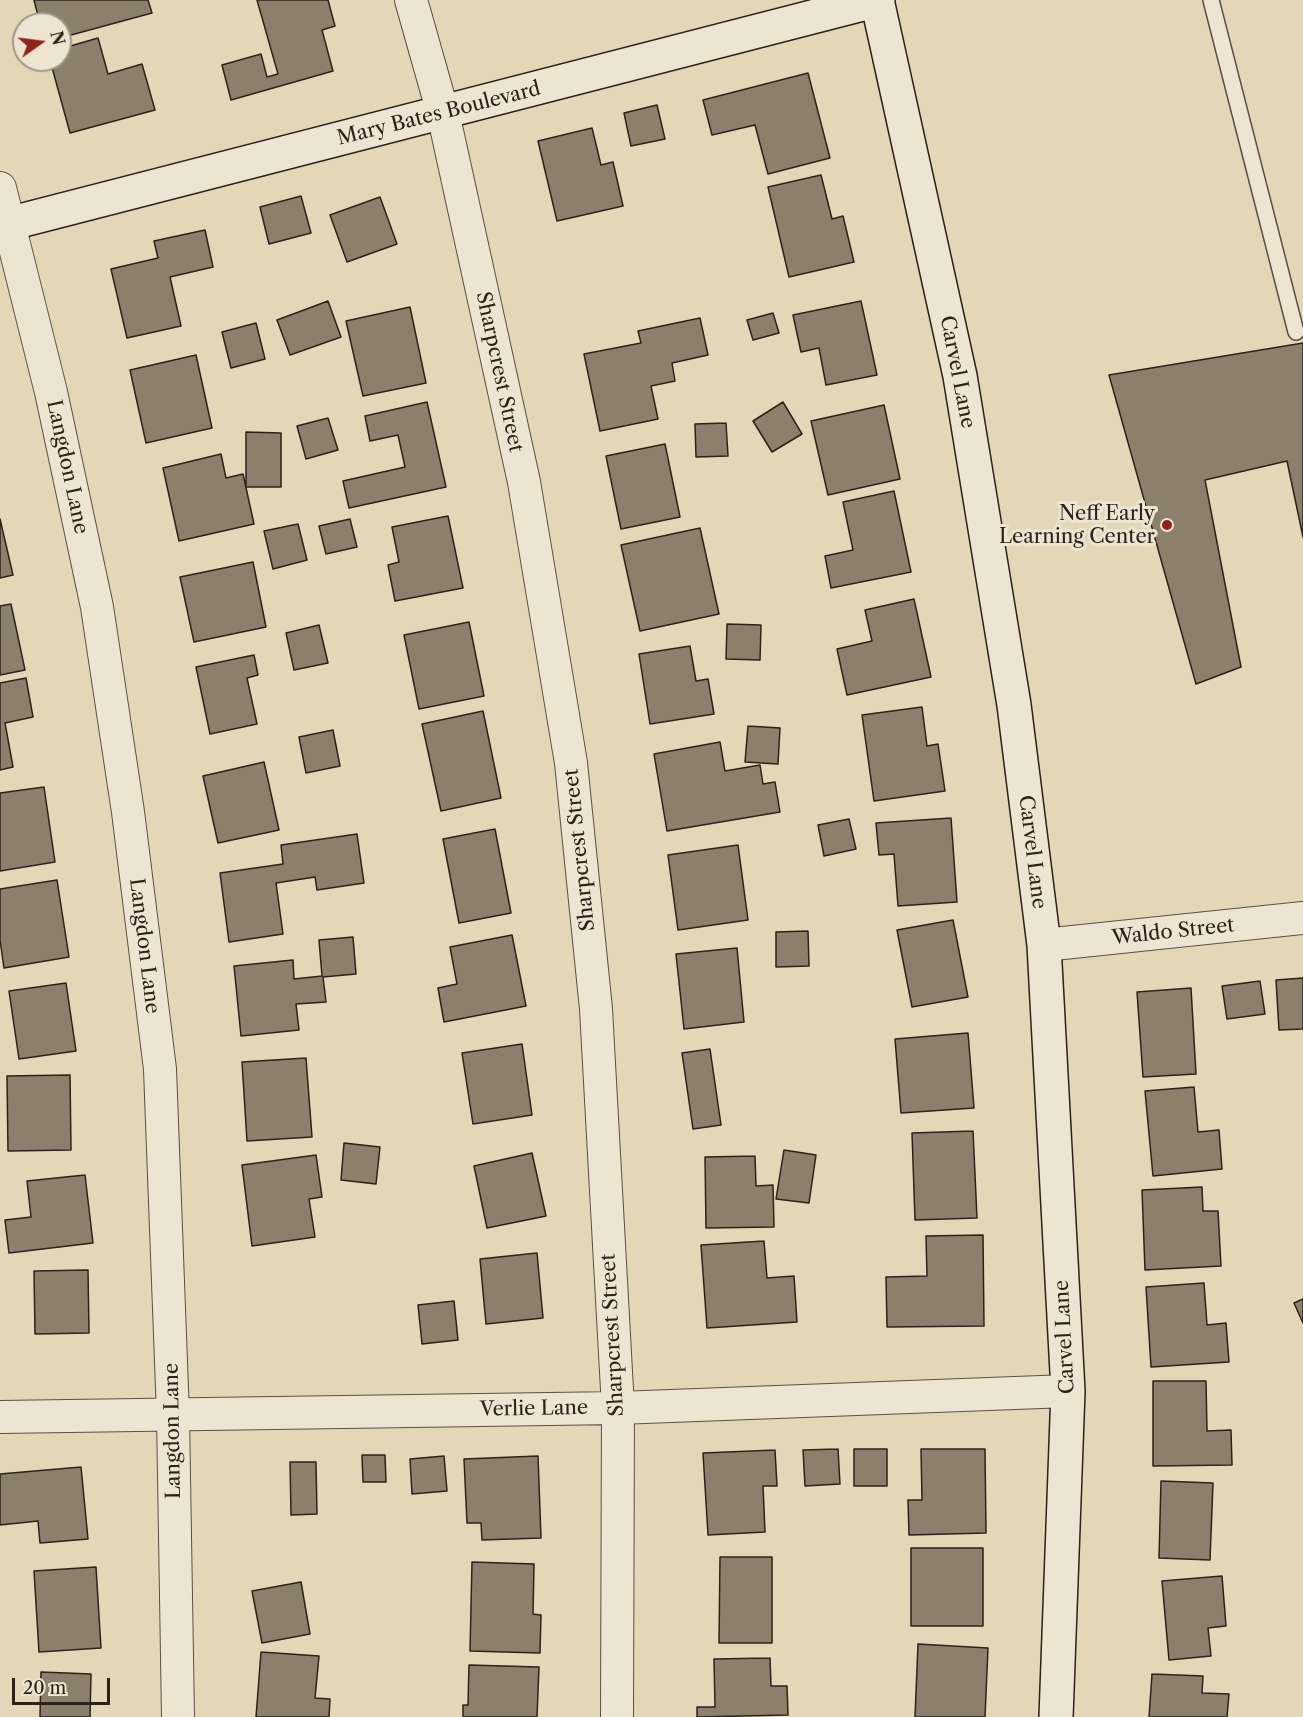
<!DOCTYPE html>
<html>
<head>
<meta charset="utf-8">
<style>
  body { margin:0 }
  #map { position:relative; width:1303px; height:1717px; overflow:hidden; background:#e3d7b8; font-family:"Libre Caslon Text",serif }
  canvas { display:block }
  .north { position:absolute; left:12px; top:12px; width:60px; height:60px; box-sizing:border-box; background:#ede5d1; border:2px solid #a19788; border-radius:50%; rotate:76deg; font-size:16px; font-weight:700; line-height:24px; text-align:center; color:#2e211a }
  .north::after { content:''; display:block; margin:auto; width:21px; height:27px; background:#8f2418; clip-path:polygon(50% 0,100% 100%,50% 72%,0 100%) }
  .scale { position:absolute; left:12px; top:1678px; width:98px; height:27px; box-sizing:border-box; border:3px solid #2e211a; border-top:0; padding-left:8px; font-size:18px; line-height:21px; white-space:nowrap; color:#2e211a; -webkit-text-stroke:4px #ede5d1; paint-order:stroke }
</style>
</head>
<body>
<div id="map">
<canvas width="1303" height="1717"></canvas>
<div class="north">N</div>
<div class="scale">20 m</div>
</div>
<script>
const ctx = document.querySelector('canvas').getContext('2d');
ctx.lineJoin = 'round';
function fill(path, color) { ctx.fillStyle = color; ctx.fill(path, 'evenodd'); }
const toPath = rows => new Path2D(rows.map(r => 'M' + r).join(''));
function stroke(path, color, width, dash) { ctx.strokeStyle = color; ctx.lineWidth = width; ctx.lineCap = dash ? 'butt' : 'round'; ctx.setLineDash(dash || []); ctx.stroke(path); }
function label(font, color, halo, rows, align = 'center') {
  ctx.font = font + ' "Libre Caslon Text",serif'; ctx.lineWidth = 6; ctx.setLineDash([]); ctx.textBaseline = 'middle'; ctx.strokeStyle = halo; ctx.fillStyle = color; for (const [text, x, y, turn = 0] of rows) {
    ctx.save(); ctx.translate(x, y); ctx.rotate((+turn || 0) * Math.PI / 180); ctx.textAlign = isNaN(turn) ? turn : align; if (halo) ctx.strokeText(text, 0, 0); ctx.fillText(text, 0, 0); ctx.restore();
  }
}
const building = toPath([
  [34,0,148,0,152,13,60,38,60,24,40,24,34,0],
  [257,0,328,0,335,26,322,30,333,71,231,100,222,65,261,54,267,77,278,74,257,0],
  [98,38,108,74,142,64,155,110,70,133,50,60,60,60,60,49,98,38],
  [808,73,830,158,768,174,755,125,712,135,703,100,808,73],
  [657,105,665,139,631,146,624,113,657,105],
  [592,128,601,165,613,162,623,206,557,221,538,141,592,128],
  [821,175,832,219,843,216,854,262,789,277,768,187,821,175],
  [301,196,311,233,269,244,260,207,301,196],
  [380,197,397,244,347,262,330,215,380,197],
  [205,230,213,267,170,277,181,326,127,338,111,269,158,258,154,241,205,230],
  [328,301,341,337,290,355,277,320,328,301],
  [861,301,877,375,826,385,819,348,801,352,793,315,861,301],
  [410,307,426,383,363,396,346,321,410,307],
  [773,313,779,333,753,340,747,320,773,313],
  [700,318,708,355,672,363,675,381,651,386,658,419,600,431,584,354,641,343,638,331,700,318],
  [256,323,265,359,231,368,222,332,256,323],
  [1303,343,1303,537,1287,461,1205,480,1241,667,1196,684,1109,375,1303,343],
  [196,355,212,428,146,443,130,370,196,355],
  [427,402,446,487,349,508,343,481,405,467,398,435,370,441,365,416,427,402],
  [783,402,802,434,772,452,753,421,783,402],
  [884,405,900,479,828,495,811,421,884,405],
  [328,418,338,450,306,459,297,426,328,418],
  [726,423,728,456,696,457,695,424,726,423],
  [246,432,281,433,281,487,246,487,246,432],
  [665,444,680,517,621,529,606,456,665,444],
  [221,454,226,478,243,474,254,524,179,541,163,468,221,454],
  [894,491,911,572,831,588,825,556,853,550,843,502,894,491],
  [448,516,463,588,395,601,388,565,399,562,392,527,448,516],
  [0,519,13,575,0,578,0,519],
  [350,519,357,547,326,554,319,526,350,519],
  [298,524,307,560,273,569,264,531,298,524],
  [700,528,719,614,640,631,621,545,700,528],
  [253,562,266,627,194,642,180,577,253,562],
  [914,599,931,677,847,695,837,649,872,641,865,610,914,599],
  [11,604,25,670,0,675,0,606,11,604],
  [469,622,484,696,419,709,404,635,469,622],
  [727,624,761,625,760,660,726,659,727,624],
  [319,625,328,663,294,670,286,633,319,625],
  [690,646,696,681,708,679,714,714,650,724,639,654,690,646],
  [254,655,258,675,247,678,257,724,210,734,196,667,254,655],
  [26,678,33,717,5,723,13,767,0,770,0,683,26,678],
  [922,707,927,746,938,744,945,791,874,801,862,715,922,707],
  [483,711,501,798,441,811,422,724,483,711],
  [748,726,780,728,778,764,745,762,748,726],
  [333,730,340,766,306,773,299,737,333,730],
  [720,742,725,771,760,765,763,784,775,782,780,812,667,831,654,754,720,742],
  [264,762,279,830,218,843,203,776,264,762],
  [44,787,55,862,0,871,0,793,44,787],
  [951,818,957,902,898,906,894,854,879,855,876,823,951,818],
  [849,819,856,849,824,856,818,825,849,819],
  [495,829,511,913,459,923,443,839,495,829],
  [357,834,364,883,317,890,315,877,276,883,283,934,229,942,220,873,283,864,281,845,357,834],
  [738,845,748,920,678,930,668,855,738,845],
  [57,880,69,957,4,968,0,940,0,889,57,880],
  [953,920,968,997,912,1007,897,930,953,920],
  [808,931,809,966,776,967,776,932,808,931],
  [512,935,526,1006,444,1022,438,988,457,984,450,947,512,935],
  [353,937,356,974,323,977,326,1002,296,1004,299,1030,241,1036,234,966,293,960,294,979,322,976,319,940,353,937],
  [737,948,744,1022,684,1029,676,954,737,948],
  [1303,978,1303,1029,1279,1030,1276,980,1303,978],
  [1260,981,1265,1014,1227,1019,1222,986,1260,981],
  [66,983,76,1051,19,1059,9,991,66,983],
  [1191,988,1196,1074,1143,1077,1137,992,1191,988],
  [968,1033,974,1108,901,1113,895,1039,968,1033],
  [522,1044,532,1115,473,1124,462,1053,522,1044],
  [710,1049,721,1125,693,1129,682,1053,710,1049],
  [306,1058,312,1137,247,1141,242,1062,306,1058],
  [70,1075,71,1150,8,1151,7,1076,70,1075],
  [1194,1087,1198,1132,1219,1130,1222,1169,1153,1176,1145,1091,1194,1087],
  [973,1131,977,1218,915,1220,912,1133,973,1131],
  [344,1143,380,1147,376,1184,341,1180,344,1143],
  [784,1150,816,1155,809,1203,776,1199,784,1150],
  [532,1153,546,1216,487,1228,474,1166,532,1153],
  [316,1155,322,1197,309,1199,315,1237,252,1246,242,1165,316,1155],
  [755,1156,756,1186,773,1185,774,1227,706,1228,705,1157,755,1156],
  [85,1175,93,1243,9,1253,5,1220,31,1217,27,1181,85,1175],
  [1202,1187,1203,1211,1218,1211,1221,1266,1145,1270,1142,1190,1202,1187],
  [983,1235,984,1326,887,1327,886,1277,927,1276,926,1236,983,1235],
  [764,1241,767,1278,794,1276,797,1322,707,1328,701,1245,764,1241],
  [537,1253,543,1318,486,1324,480,1259,537,1253],
  [88,1270,89,1333,35,1334,34,1271,88,1270],
  [1204,1283,1207,1325,1226,1323,1229,1362,1151,1367,1146,1287,1204,1283],
  [1303,1299,1303,1323,1294,1303,1303,1299],
  [454,1301,458,1340,422,1344,418,1305,454,1301],
  [1153,1381,1206,1381,1207,1431,1231,1430,1232,1465,1153,1466,1153,1381],
  [838,1449,840,1484,805,1486,803,1450,838,1449],
  [854,1449,887,1449,887,1486,854,1486,854,1449],
  [921,1449,985,1449,986,1533,909,1535,908,1500,922,1500,921,1449],
  [775,1450,777,1486,763,1486,765,1532,708,1535,703,1453,775,1450],
  [362,1455,385,1455,386,1482,363,1482,362,1455],
  [444,1456,447,1491,412,1494,410,1459,444,1456],
  [538,1456,541,1538,482,1540,481,1523,467,1523,464,1459,538,1456],
  [290,1462,316,1462,317,1514,291,1515,290,1462],
  [81,1467,88,1539,40,1543,38,1521,0,1525,0,1474,81,1467],
  [1161,1481,1213,1483,1210,1560,1159,1558,1161,1481],
  [911,1548,983,1548,983,1626,911,1626,911,1548],
  [720,1557,772,1557,772,1643,719,1643,720,1557],
  [472,1562,534,1564,533,1614,541,1615,540,1653,470,1651,472,1562],
  [96,1567,101,1648,39,1652,34,1571,96,1567],
  [1222,1576,1226,1626,1208,1628,1211,1656,1169,1660,1162,1581,1222,1576],
  [301,1582,310,1634,262,1643,252,1591,301,1582],
  [918,1644,988,1648,985,1717,915,1717,918,1644],
  [261,1652,319,1656,315,1698,330,1699,329,1717,256,1717,261,1652],
  [770,1658,771,1686,787,1686,788,1715,697,1717,697,1707,715,1707,714,1659,770,1658],
  [469,1665,539,1667,537,1717,463,1717,463,1705,468,1705,469,1665],
  [41,1672,91,1674,90,1717,40,1717,41,1672],
  [1152,1674,1203,1676,1202,1693,1229,1694,1227,1717,1149,1717,1152,1674]
]);
fill(building, '#8c806c');
stroke(building, '#2e211a', 1.5);
const lane = toPath([
  [1211,0,1296,332]
]);
const street = toPath([
  [411,0,443,113,524,482,571,763,596,1009,618,1408,617,1717],
  [0,188,51,392,97,607,128,812,160,1069,173,1415,178,1717],
  [1044,945,1303,918],
  [0,1417,618,1408,1068,1391]
]);
const secondary = toPath([
  [877,0,960,376,1014,705,1044,945,1068,1391,1056,1717],
  [0,226,878,0]
]);
stroke(lane, '#5b4e42', 18);
stroke(street, '#5b4e42', 34);
stroke(secondary, '#2e211a', 36);
stroke(lane, '#ede5d1', 15);
stroke(street, '#ede5d1', 32);
stroke(secondary, '#ede5d1', 33);
for (const [x, y, r, color] of [
  [1167,525,6,"#8f2418"]
]) { const dot = new Path2D(); dot.arc(x, y, r, 0, 2 * Math.PI); ctx.fillStyle = color; ctx.fill(dot); stroke(dot, '#ede5d1', 2); }
label('20px', '#2e211a', '#ede5d1', [
  ["Mary Bates Boulevard",439,114,-14],
  ["Sharpcrest Street",499,372,78],
  ["Carvel Lane",957,372,79],
  ["Langdon Lane",67,467,78],
  ["Sharpcrest Street",580,850,-96],
  ["Carvel Lane",1032,852,83],
  ["Waldo Street",1173,932,-6],
  ["Langdon Lane",144,946,83],
  ["Sharpcrest Street",613,1335,-93],
  ["Carvel Lane",1065,1337,-93],
  ["Verlie Lane",534,1409,-1],
  ["Langdon Lane",173,1431,-91]
]);
label('20px', '#2e211a', '#ede5d1', [
  ["Neff Early",1155,514],
  ["Learning Center",1155,537]
], 'right');
</script>
</body>
</html>
